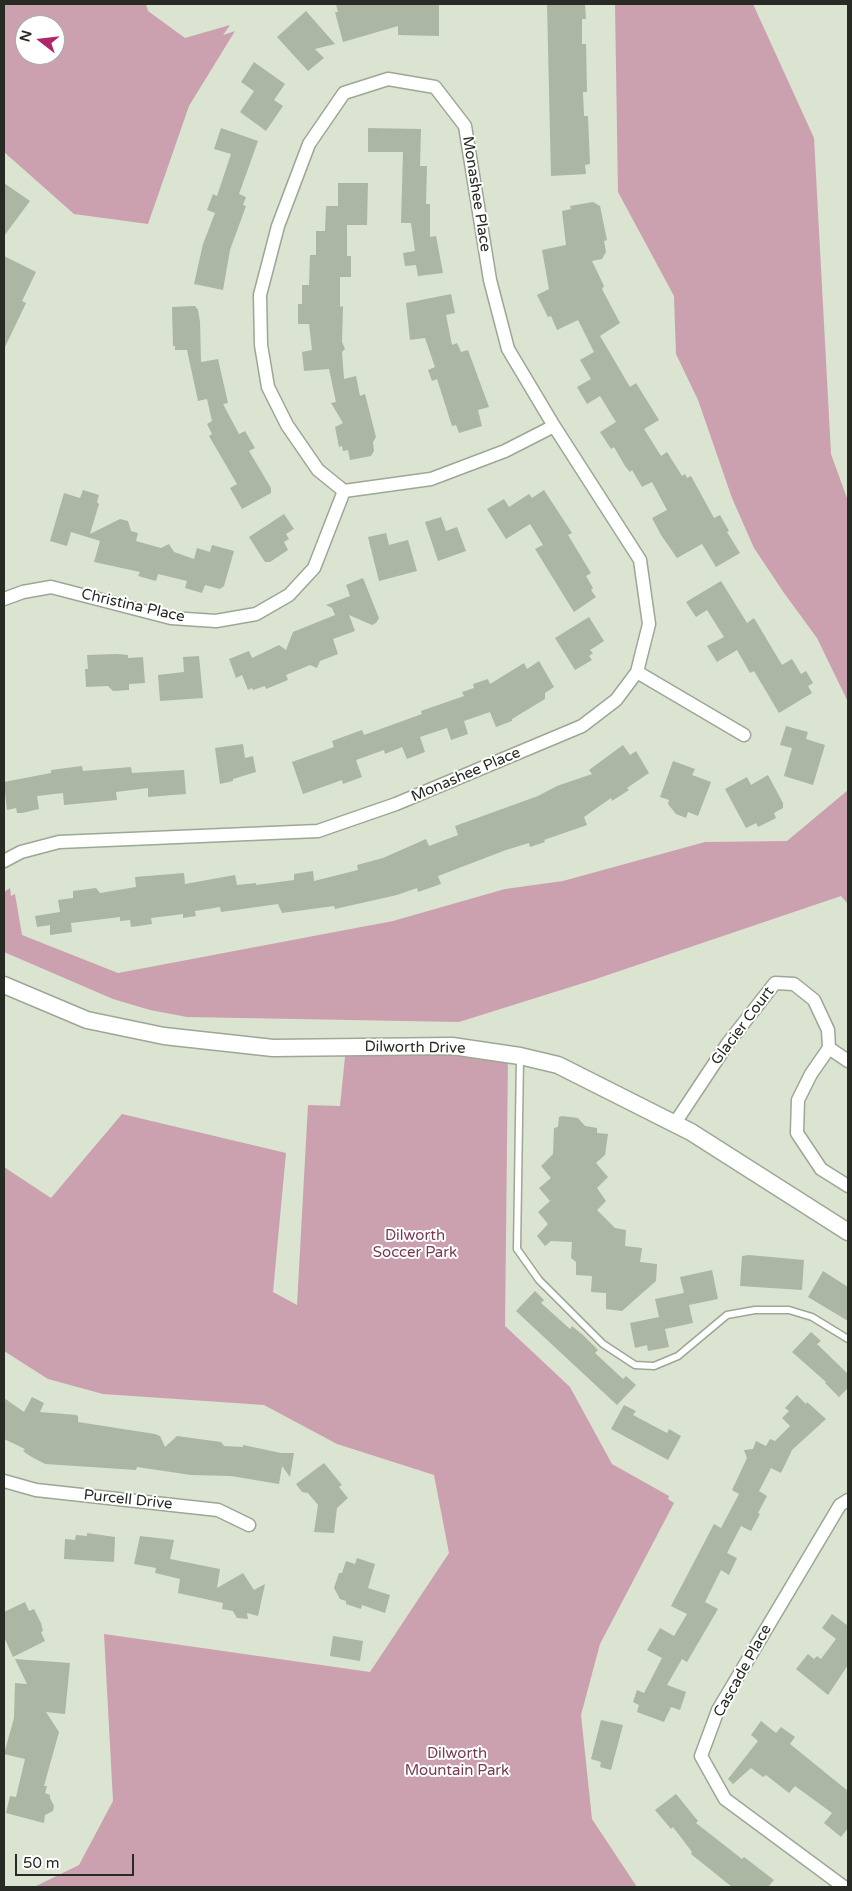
<!DOCTYPE html>
<html>
<head>
<meta charset="utf-8">
<style>
  body { margin:0 }
  #map { position:relative; width:852px; height:1891px; overflow:hidden; background:#dae4d0; font-family:"Varela Round",sans-serif }
  canvas { display:block }
  .frame { position:absolute; inset:0; border:5px solid #272b23; pointer-events:none }
  .north { position:absolute; left:15px; top:15px; width:50px; height:50px; box-sizing:border-box; background:#fff; border:1px solid #a9aaa7; border-radius:50%; rotate:286deg; font-size:14px; font-weight:700; line-height:20px; text-align:center; color:#272b23 }
  .north::after { content:''; display:block; margin:auto; width:18px; height:22px; background:#b02769; clip-path:polygon(50% 0,100% 100%,50% 72%,0 100%) }
  .scale { position:absolute; left:15px; top:1854px; width:119px; height:22px; box-sizing:border-box; border:2px solid #272b23; border-top:0; padding-left:6px; font-size:15px; line-height:18px; white-space:nowrap; color:#272b23; -webkit-text-stroke:4px #fff; paint-order:stroke }
</style>
</head>
<body>
<div id="map">
<canvas width="852" height="1891"></canvas>
<div class="frame"></div>
<div class="north">N</div>
<div class="scale">50 m</div>
</div>
<script>
const ctx = document.querySelector('canvas').getContext('2d');
ctx.lineJoin = 'round';
function fill(path, color) { ctx.fillStyle = color; ctx.fill(path, 'evenodd'); }
const toPath = rows => new Path2D(rows.map(r => 'M' + r).join(''));
function stroke(path, color, width, dash) { ctx.strokeStyle = color; ctx.lineWidth = width; ctx.lineCap = dash ? 'butt' : 'round'; ctx.setLineDash(dash || []); ctx.stroke(path); }
function label(font, color, halo, rows, align = 'center') {
  ctx.font = font + ' "Varela Round",sans-serif'; ctx.lineWidth = 4; ctx.setLineDash([]); ctx.textBaseline = 'middle'; ctx.strokeStyle = halo; ctx.fillStyle = color; for (const [text, x, y, turn = 0] of rows) {
    ctx.save(); ctx.translate(x, y); ctx.rotate((+turn || 0) * Math.PI / 180); ctx.textAlign = isNaN(turn) ? turn : align; if (halo) ctx.strokeText(text, 0, 0); ctx.fillText(text, 0, 0); ctx.restore();
  }
}
fill(toPath([
  [4,4,146,4,148,11,185,38,230,25,223,35,235,31,189,106,148,224,74,214,4,152],
  [25,25,55,25,55,55,25,55],
  [615,4,753,4,814,138,831,454,848,501,848,702,817,638,784,593,754,548,732,498,698,400,676,354,674,296,618,192],
  [848,790,848,904,841,896,593,980,459,1022,187,1017,150,1010,113,999,4,952,4,892,10,888,11,896,15,894,22,935,118,973,393,921,505,889,563,881,705,842,787,841],
  [346,1047,508,1055,505,1326,570,1387,612,1464,669,1496,668,1499,674,1503,600,1644,581,1715,592,1819,637,1887,34,1887,79,1865,113,1801,104,1634,370,1672,449,1553,434,1475,337,1444,264,1405,103,1394,48,1379,4,1351,4,1167,51,1198,122,1114,286,1153,273,1292,297,1305,308,1105,340,1106]
]), '#cba1af');
fill(toPath([
  [336,4,439,4,439,36,398,35,398,26,343,42,335,12,338,12],
  [547,4,585,4,586,19,582,19,582,44,586,44,587,92,583,92,584,116,588,116,590,164,585,165,586,174,551,176],
  [306,11,335,44,315,49,324,58,308,71,277,37],
  [254,62,285,84,274,100,283,106,266,131,240,112,254,91,241,82],
  [221,128,258,141,239,194,246,197,243,205,246,206,230,250,223,290,194,284,203,244,215,213,207,210,213,194,217,196,231,154,214,149],
  [368,128,421,129,420,166,427,166,426,204,430,204,430,237,436,236,443,273,418,276,416,265,405,266,403,253,415,251,411,223,401,223,403,152,368,152],
  [4,183,30,201,4,236],
  [338,183,368,183,367,225,347,225,347,256,351,256,351,277,340,277,340,307,343,306,342,342,345,349,342,352,344,379,356,376,360,396,365,394,376,437,373,442,374,451,371,456,350,460,348,450,343,451,342,446,339,447,335,427,343,423,331,403,336,402,329,369,304,371,302,352,312,350,309,324,298,324,298,304,302,304,302,285,309,285,310,255,316,255,316,231,325,231,326,206,338,206],
  [593,202,600,206,607,240,604,241,606,252,602,259,592,261,604,286,602,289,620,323,600,336,630,387,636,383,659,420,644,429,661,456,667,452,682,476,685,474,687,478,691,476,714,518,720,515,729,531,727,532,740,553,716,567,702,544,677,558,661,535,652,518,667,510,652,482,642,487,632,470,630,472,625,466,614,447,611,449,600,432,616,422,600,396,587,404,577,387,591,379,580,360,594,352,578,320,557,330,551,316,548,317,537,295,549,289,542,250,566,245,562,211,571,209,570,206],
  [4,256,36,272,22,301,26,303,4,349],
  [451,294,455,313,446,315,452,345,457,343,461,352,468,350,489,407,478,410,482,426,459,433,456,425,452,426,437,379,432,381,428,370,435,367,425,338,410,340,406,303],
  [195,306,198,310,200,322,201,362,218,359,228,403,223,404,239,434,245,431,255,448,249,451,271,488,271,493,242,509,230,488,237,484,209,436,212,434,207,424,212,421,207,399,198,401,187,350,175,350,175,346,173,346,172,307],
  [83,490,99,495,97,502,99,504,90,534,120,519,128,521,131,531,138,533,136,541,161,548,169,544,174,552,194,559,197,548,210,552,212,545,234,551,224,586,220,589,205,585,202,593,185,588,187,581,158,574,156,581,138,576,140,572,94,562,100,541,71,532,67,546,50,541,64,493,80,498],
  [544,490,572,533,568,535,591,573,586,576,593,588,591,590,596,597,574,612,535,549,543,545,530,524,506,539,487,509,504,499,509,507,529,494,532,498],
  [284,514,294,529,286,534,289,539,284,542,288,550,270,562,265,562,249,537],
  [441,517,446,531,457,527,466,551,438,561,425,522],
  [386,533,389,545,408,540,417,571,379,581,368,537],
  [363,578,379,618,376,623,372,625,349,615,355,631,333,639,338,654,320,661,317,668,310,665,286,675,288,680,266,689,265,686,253,690,252,688,248,690,242,675,236,678,229,659,249,651,252,658,279,645,286,650,293,632,335,615,332,608,326,605,350,596,346,585],
  [721,581,747,623,754,618,782,665,792,659,801,674,806,671,813,683,808,686,812,693,779,713,754,671,750,673,737,650,717,662,707,646,724,637,707,610,696,617,686,602],
  [589,617,604,641,590,650,593,653,589,656,592,660,575,670,555,638],
  [117,654,128,655,128,658,143,657,145,683,129,684,129,690,113,691,108,686,86,687,85,669,88,669,87,655],
  [199,656,203,698,160,701,158,675,184,672,183,657],
  [539,661,554,687,545,693,545,699,512,719,512,721,496,727,490,712,464,721,468,734,451,740,447,728,420,737,425,752,407,759,402,747,385,754,384,750,356,760,362,777,343,784,342,780,303,794,292,762,334,747,332,741,362,730,364,735,422,714,421,711,464,696,462,692,474,688,473,684,488,679,490,684,524,663,527,669],
  [786,726,808,732,806,739,825,745,813,785,784,776,792,748,780,745],
  [243,744,245,758,253,756,256,772,233,779,233,781,220,784,215,748],
  [623,745,630,755,636,751,649,773,627,788,629,790,612,801,611,798,584,817,587,825,544,840,545,842,530,847,529,843,506,850,438,876,441,884,418,892,417,888,397,895,335,909,334,906,282,913,278,904,221,912,220,907,195,911,196,916,183,918,183,914,151,918,152,924,131,927,130,920,120,921,120,917,71,923,72,932,50,935,50,925,37,927,35,916,60,912,58,900,73,898,73,891,96,888,100,893,136,887,135,877,184,873,185,884,235,875,237,885,256,883,256,885,294,880,294,874,313,871,314,881,358,870,357,865,383,858,426,839,429,846,458,835,455,826,538,796,557,786,592,774,589,770],
  [673,761,695,769,692,775,711,782,698,816,688,812,686,818,676,814,668,804,669,800,660,797],
  [82,766,83,771,131,767,132,773,184,770,186,794,148,797,148,788,116,792,117,800,64,805,63,793,37,796,39,809,22,813,17,813,16,808,7,810,4,782,51,773,51,770],
  [768,775,783,803,783,808,774,813,776,818,758,827,756,823,746,828,725,789,747,777,751,785],
  [562,1116,578,1118,585,1126,597,1128,597,1133,608,1134,605,1155,596,1163,608,1177,597,1188,606,1201,597,1210,615,1228,626,1230,625,1246,642,1248,640,1262,657,1264,656,1281,622,1311,606,1309,606,1293,591,1292,592,1276,576,1275,576,1262,571,1258,572,1242,551,1241,545,1246,537,1236,548,1224,538,1212,550,1201,539,1188,551,1178,541,1166,553,1154,554,1128,558,1127,559,1117],
  [749,1255,804,1260,802,1290,740,1286,742,1256],
  [712,1270,718,1299,689,1305,693,1323,665,1329,669,1347,648,1351,647,1345,635,1348,630,1323,659,1317,655,1299,684,1293,680,1277],
  [823,1271,848,1287,848,1321,808,1297],
  [535,1291,544,1300,541,1303,570,1329,572,1326,583,1335,598,1350,595,1353,623,1379,626,1376,636,1385,617,1405,516,1311],
  [811,1332,821,1341,817,1344,848,1374,848,1388,839,1397,825,1383,826,1382,792,1352],
  [797,1395,806,1404,807,1402,826,1419,792,1450,781,1473,771,1468,759,1491,767,1496,758,1513,760,1514,751,1531,741,1526,727,1553,737,1558,729,1575,721,1570,705,1602,718,1609,687,1662,682,1659,667,1685,686,1692,680,1710,671,1707,664,1722,637,1712,639,1705,633,1702,637,1690,644,1693,662,1658,647,1650,660,1628,674,1636,687,1614,671,1606,714,1524,721,1528,739,1494,732,1490,747,1458,744,1450,753,1449,756,1441,766,1446,770,1439,775,1441,790,1426,782,1418,789,1411,785,1408],
  [32,1397,44,1403,40,1412,76,1415,78,1416,78,1422,155,1434,160,1436,165,1447,177,1436,221,1442,224,1446,243,1447,243,1445,281,1453,294,1453,290,1477,282,1466,279,1484,231,1476,191,1475,137,1467,136,1470,45,1464,30,1456,23,1451,25,1449,4,1439,4,1398,24,1412],
  [624,1405,636,1411,633,1415,667,1433,669,1429,681,1436,668,1460,611,1429],
  [324,1463,342,1485,339,1487,348,1498,337,1508,334,1533,314,1532,318,1505,308,1493,302,1492,296,1484],
  [87,1533,115,1537,114,1562,64,1559,65,1539,75,1540,76,1535,87,1536],
  [140,1536,174,1540,170,1559,220,1569,217,1588,243,1573,254,1590,265,1584,258,1616,247,1613,248,1619,237,1618,233,1611,222,1609,223,1603,178,1593,180,1579,155,1573,156,1568,134,1564],
  [357,1558,375,1564,368,1588,390,1595,385,1613,362,1605,361,1609,346,1604,346,1601,340,1599,334,1588,339,1573,342,1573,346,1561,355,1564],
  [25,1602,29,1611,34,1609,41,1623,43,1631,41,1632,45,1641,13,1657,4,1637,4,1612],
  [832,1614,847,1625,848,1623,848,1665,828,1695,796,1669,808,1654,814,1659,817,1656,821,1659,836,1639,822,1628],
  [333,1636,363,1641,360,1661,330,1656],
  [15,1659,70,1663,65,1714,46,1712,59,1732,44,1786,47,1786,45,1793,50,1795,50,1798,54,1806,53,1811,45,1815,44,1823,6,1813,10,1796,16,1797,25,1759,4,1754,14,1718,15,1683,27,1684],
  [601,1720,623,1725,611,1770,600,1767,601,1762,591,1759],
  [761,1721,776,1733,781,1727,795,1737,790,1744,848,1791,848,1828,841,1837,824,1823,832,1813,795,1786,789,1793,766,1775,763,1777,751,1768,733,1784,728,1779,758,1741,751,1735],
  [676,1794,698,1821,696,1823,742,1859,744,1857,774,1880,768,1887,732,1887,691,1854,692,1852,673,1827,671,1829,655,1810]
]), '#abb6a3');
const service = toPath([
  [520,1057,517,1249,539,1280,603,1344,635,1365,654,1366,678,1356,727,1315,755,1310,789,1310,812,1317,848,1339]
]);
const minor = toPath([
  [4,599,23,592,51,587,171,618,216,621,256,614,289,595,314,568,344,491],
  [637,672,744,735],
  [4,861,21,852,59,842,318,831,396,804,582,726,616,700,637,672,649,624,640,560,554,426,508,349,490,280,465,126,435,87,388,79,344,93,309,144,278,226,260,295,261,345,268,387,287,425,318,470,344,491,431,479,505,451,554,426],
  [829,1048,848,1061],
  [675,1123,728,1043,775,983,794,984,814,1000,828,1030,829,1048,811,1074,798,1100,797,1133,821,1169,848,1186],
  [4,1481,36,1490,218,1510,249,1525],
  [844,1887,725,1799,701,1756,718,1710,840,1505,848,1500]
]);
const tertiary = toPath([
  [4,985,87,1020,164,1036,273,1048,452,1046,520,1056,558,1065,691,1132,848,1232]
]);
stroke(service, '#9da795', 9);
stroke(minor, '#9da795', 15);
stroke(tertiary, '#9da795', 19);
stroke(service, '#fff', 6);
stroke(minor, '#fff', 12);
stroke(tertiary, '#fff', 16);
label('15px', '#272b23', '#fff', [
  ["Monashee Place",476,194,81],
  ["Christina Place",133,606,13],
  ["Monashee Place",466,775,-23],
  ["Glacier Court",743,1026,-53],
  ["Dilworth Drive",415,1048,1],
  ["Purcell Drive",128,1500,6],
  ["Cascade Place",743,1671,-61]
]);
label('15px', '#783952', '#fff', [
  ["Dilworth",415,1236],
  ["Soccer Park",415,1253],
  ["Dilworth",457,1754],
  ["Mountain Park",457,1771]
]);
</script>
</body>
</html>
